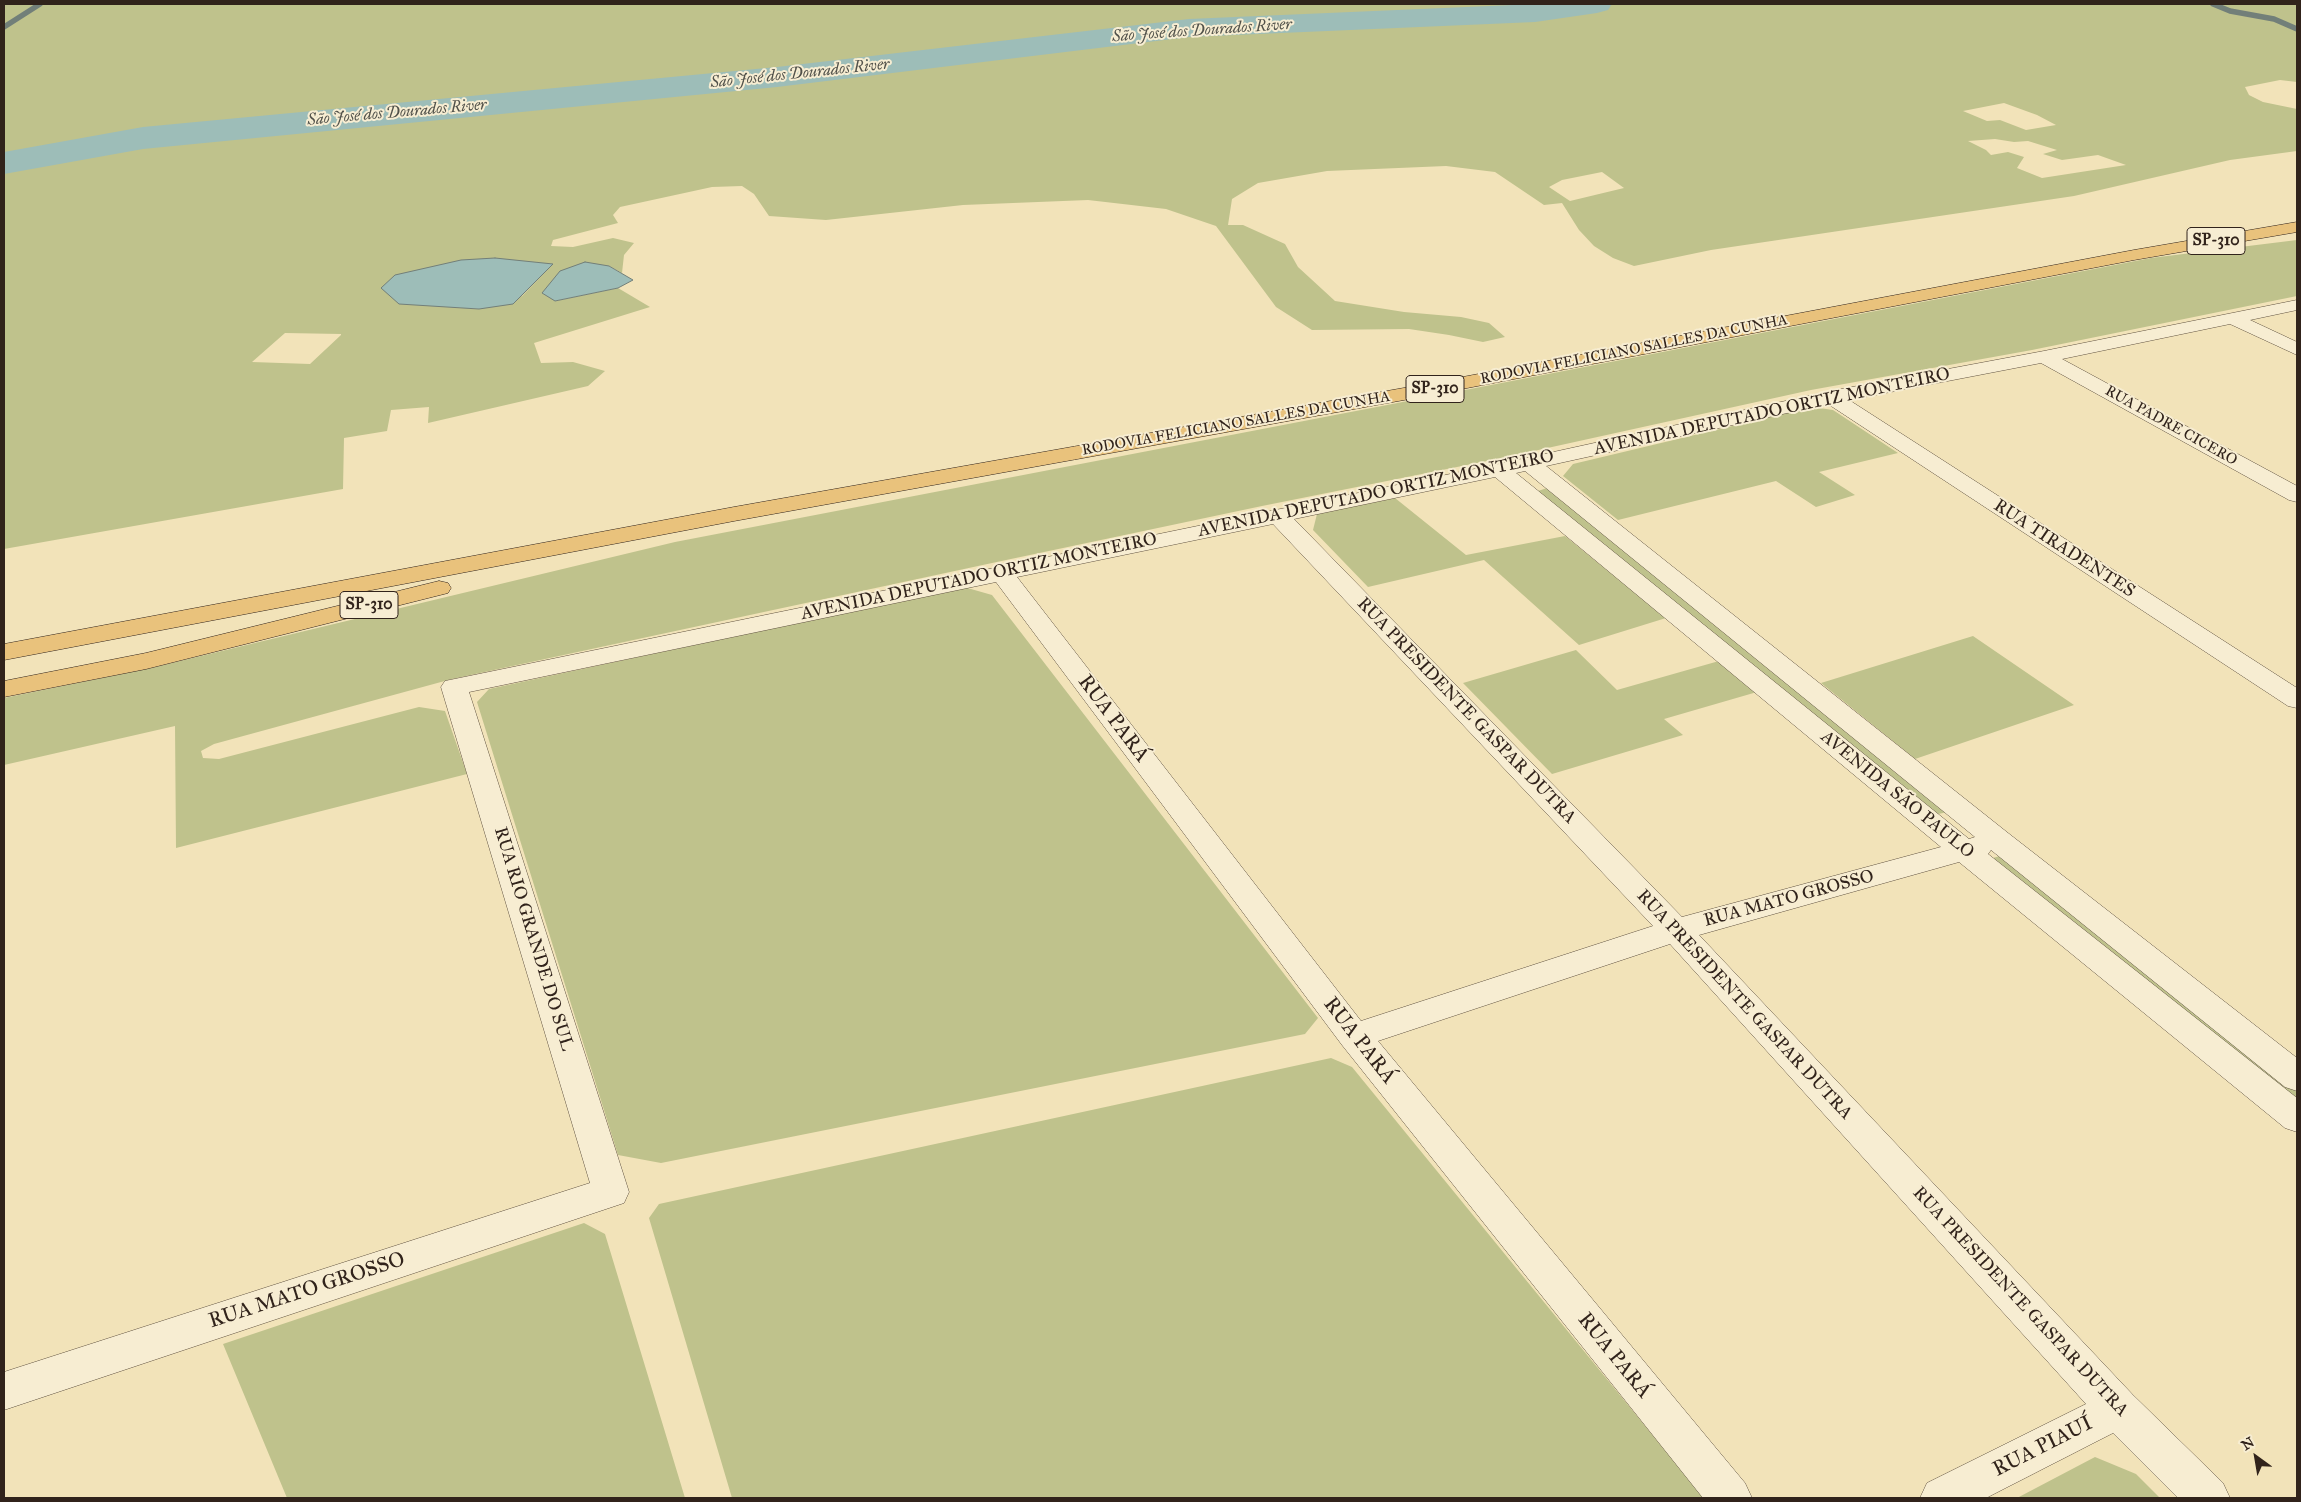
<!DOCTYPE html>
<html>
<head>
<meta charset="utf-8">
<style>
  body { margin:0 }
  #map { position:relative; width:2301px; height:1502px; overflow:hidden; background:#f2e3b9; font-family:"IM FELL Great Primer",serif }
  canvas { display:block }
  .frame { position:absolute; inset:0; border:5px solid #31231b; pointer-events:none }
  .north { position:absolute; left:2231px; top:1432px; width:50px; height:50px; -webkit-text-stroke:4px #f7edd2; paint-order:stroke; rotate:328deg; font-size:14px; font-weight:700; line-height:20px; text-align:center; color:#31231b }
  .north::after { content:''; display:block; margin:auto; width:18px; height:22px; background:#31231b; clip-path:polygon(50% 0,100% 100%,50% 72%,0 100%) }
</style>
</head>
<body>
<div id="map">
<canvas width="2301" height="1502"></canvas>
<div class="frame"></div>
<div class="north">N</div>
</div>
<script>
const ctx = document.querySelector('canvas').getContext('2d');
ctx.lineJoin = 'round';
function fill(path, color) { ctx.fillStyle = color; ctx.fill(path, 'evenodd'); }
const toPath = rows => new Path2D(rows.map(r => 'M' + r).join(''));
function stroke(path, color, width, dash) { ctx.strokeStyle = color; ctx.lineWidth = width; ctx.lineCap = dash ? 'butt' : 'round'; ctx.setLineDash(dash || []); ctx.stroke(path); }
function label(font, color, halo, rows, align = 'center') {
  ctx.font = font + ' "IM FELL Great Primer",serif'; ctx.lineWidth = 4; ctx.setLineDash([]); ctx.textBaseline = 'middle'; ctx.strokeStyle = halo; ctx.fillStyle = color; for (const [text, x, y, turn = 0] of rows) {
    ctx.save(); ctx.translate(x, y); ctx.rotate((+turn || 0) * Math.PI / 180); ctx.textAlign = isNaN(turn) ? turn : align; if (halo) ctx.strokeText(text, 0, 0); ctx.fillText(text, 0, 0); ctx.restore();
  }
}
fill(toPath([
  [4,4,2297,4,2297,82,2280,80,2245,87,2249,95,2263,102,2297,109,2297,151,2230,160,2074,196,1711,250,1634,266,1613,258,1594,246,1579,230,1562,203,1544,205,1495,172,1446,166,1327,171,1258,183,1232,199,1228,225,1243,225,1285,244,1298,267,1335,301,1404,312,1461,317,1489,323,1505,337,1483,342,1449,335,1409,329,1312,330,1276,307,1216,226,1166,209,1088,200,963,205,826,220,769,216,754,194,742,186,712,187,620,207,613,215,618,223,553,240,551,246,573,247,613,238,634,243,624,255,622,273,609,266,555,301,618,288,650,307,534,343,541,363,573,362,605,371,588,386,428,423,429,407,391,410,387,431,344,438,343,489,4,549],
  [2004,103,2037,115,2056,125,2026,130,2000,120,1987,121,1963,111],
  [1995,139,2014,142,2028,141,2057,150,2043,154,2062,160,2098,155,2126,165,2042,178,2017,168,2024,157,2008,152,1991,155,1986,150,1968,141],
  [1602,172,1624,188,1570,201,1549,187,1562,180],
  [553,264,522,296,479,309,445,306],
  [285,333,341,334,341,335,310,364,252,362],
  [2297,240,2297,296,2032,350,1811,390,1502,458,1262,506,992,563,452,679,214,744,201,751,203,758,219,759,419,707,445,711,467,774,176,848,175,726,4,765,4,698,151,668,675,542,2151,258],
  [1812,407,1833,410,1898,453,1819,472,1855,495,1816,507,1776,481,1618,520,1563,476,1573,464],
  [1547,488,1948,812,1933,815,1537,494,1538,491],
  [1395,498,1466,555,1565,536,1666,618,1579,645,1484,560,1368,587,1313,530,1317,514],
  [964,587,992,595,1318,1018,1305,1034,661,1163,618,1155,477,702,489,689],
  [1973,636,2074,705,1915,759,1821,683],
  [1576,650,1617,690,1719,661,1757,692,1664,719,1683,735,1552,774,1463,683],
  [2003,855,2009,857,2297,1086,2297,1106,1993,863,1993,858],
  [1331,1058,1352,1067,1704,1498,732,1498,649,1218,659,1204],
  [584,1223,605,1234,685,1498,287,1498,223,1344],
  [2095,1457,2136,1474,2160,1498,2017,1498]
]), '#bfc28c');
const water = toPath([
  [495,258,553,264,513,304,479,309,399,304,381,288,395,275,461,260,495,258],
  [585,262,609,266,633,280,618,288,555,301,542,293,560,271,585,262]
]);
fill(water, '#9dbdb8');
stroke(water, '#727f79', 1);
stroke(toPath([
  [2213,4,2230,11,2274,19,2297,29],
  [4,27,40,4]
]), '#727f79', 5.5);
fill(toPath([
  [1536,4,1612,4,1608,10,1597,13,1535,22,1189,37,777,87,143,149,4,174,4,152,143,127,777,67,1189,19,1536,4]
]), '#9dbdb8');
const minor = toPath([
  [2297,300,2297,310,2250,320,2297,342,2297,355,2230,324,2062,359,2297,486,2297,502,2289,500,2041,363,1849,400,2297,688,2297,708,2288,706,1828,404,1546,466,2008,833,2297,1058,2297,1091,2285,1087,1991,850,1988,854,2297,1098,2297,1132,2285,1128,1959,862,1699,935,2133,1395,2223,1483,2230,1498,2178,1498,2113,1433,1986,1498,1920,1498,1927,1483,2086,1404,1670,944,1378,1041,1745,1483,1752,1498,1703,1498,1342,1045,996,582,469,692,629,1192,624,1203,4,1410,4,1372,590,1183,441,687,445,681,1499,464,1831,391,2044,351,2297,300],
  [1525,471,1975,837,1969,839,1516,473,1525,471],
  [1495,477,1941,847,1682,917,1294,519,1495,477],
  [1273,524,1653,926,1361,1021,1017,577,1273,524]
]);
const primary = toPath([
  [2297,222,2297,232,2134,260,1415,398,734,521,4,660,4,644,734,507,1415,386,2134,250,2297,222],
  [439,581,448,583,451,588,448,593,146,669,4,697,4,681,146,653,439,581]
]);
stroke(minor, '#615342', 1);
stroke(primary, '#31231b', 1);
fill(minor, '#f7edd2');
fill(primary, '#e9c27c');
label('15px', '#31231b', '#f7edd2', [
  ["RODOVIA FELICIANO SALLES DA CUNHA",1634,350,-11],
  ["RODOVIA FELICIANO SALLES DA CUNHA",1236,424,-10],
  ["RUA PADRE CICERO",2171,426,29]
]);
label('italic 16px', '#51514a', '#f7edd2', [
  ["São José dos Dourados River",1202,31,-4],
  ["São José dos Dourados River",800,74,-6],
  ["São José dos Dourados River",397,113,-5]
]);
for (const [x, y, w] of [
  [2216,241,58],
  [1435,389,58],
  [369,605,58]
]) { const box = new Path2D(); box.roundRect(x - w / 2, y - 13.5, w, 27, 4); ctx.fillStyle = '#f7edd2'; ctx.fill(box); stroke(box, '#31231b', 1); }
label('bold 16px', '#31231b', null, [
  ["SP-310",2216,241],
  ["SP-310",1435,389],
  ["SP-310",369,605]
]);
label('18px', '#31231b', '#f7edd2', [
  ["AVENIDA DEPUTADO ORTIZ MONTEIRO",1772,412,-12],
  ["AVENIDA DEPUTADO ORTIZ MONTEIRO",1376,494,-12],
  ["RUA TIRADENTES",2064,549,33],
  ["AVENIDA DEPUTADO ORTIZ MONTEIRO",979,577,-12],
  ["RUA PRESIDENTE GASPAR DUTRA",1466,711,46],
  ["AVENIDA SÃO PAULO",1897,795,39],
  ["RUA MATO GROSSO",1789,899,-15],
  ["RUA RIO GRANDE DO SUL",533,939,73],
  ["RUA PRESIDENTE GASPAR DUTRA",1744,1005,47],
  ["RUA PRESIDENTE GASPAR DUTRA",2020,1302,47]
]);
label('21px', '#31231b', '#f7edd2', [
  ["RUA PARÁ",1113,719,53],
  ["RUA PARÁ",1359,1041,52],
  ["RUA MATO GROSSO",307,1291,-18],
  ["RUA PARÁ",1614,1356,51],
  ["RUA PIAUÍ",2043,1447,-27]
]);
</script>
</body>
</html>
